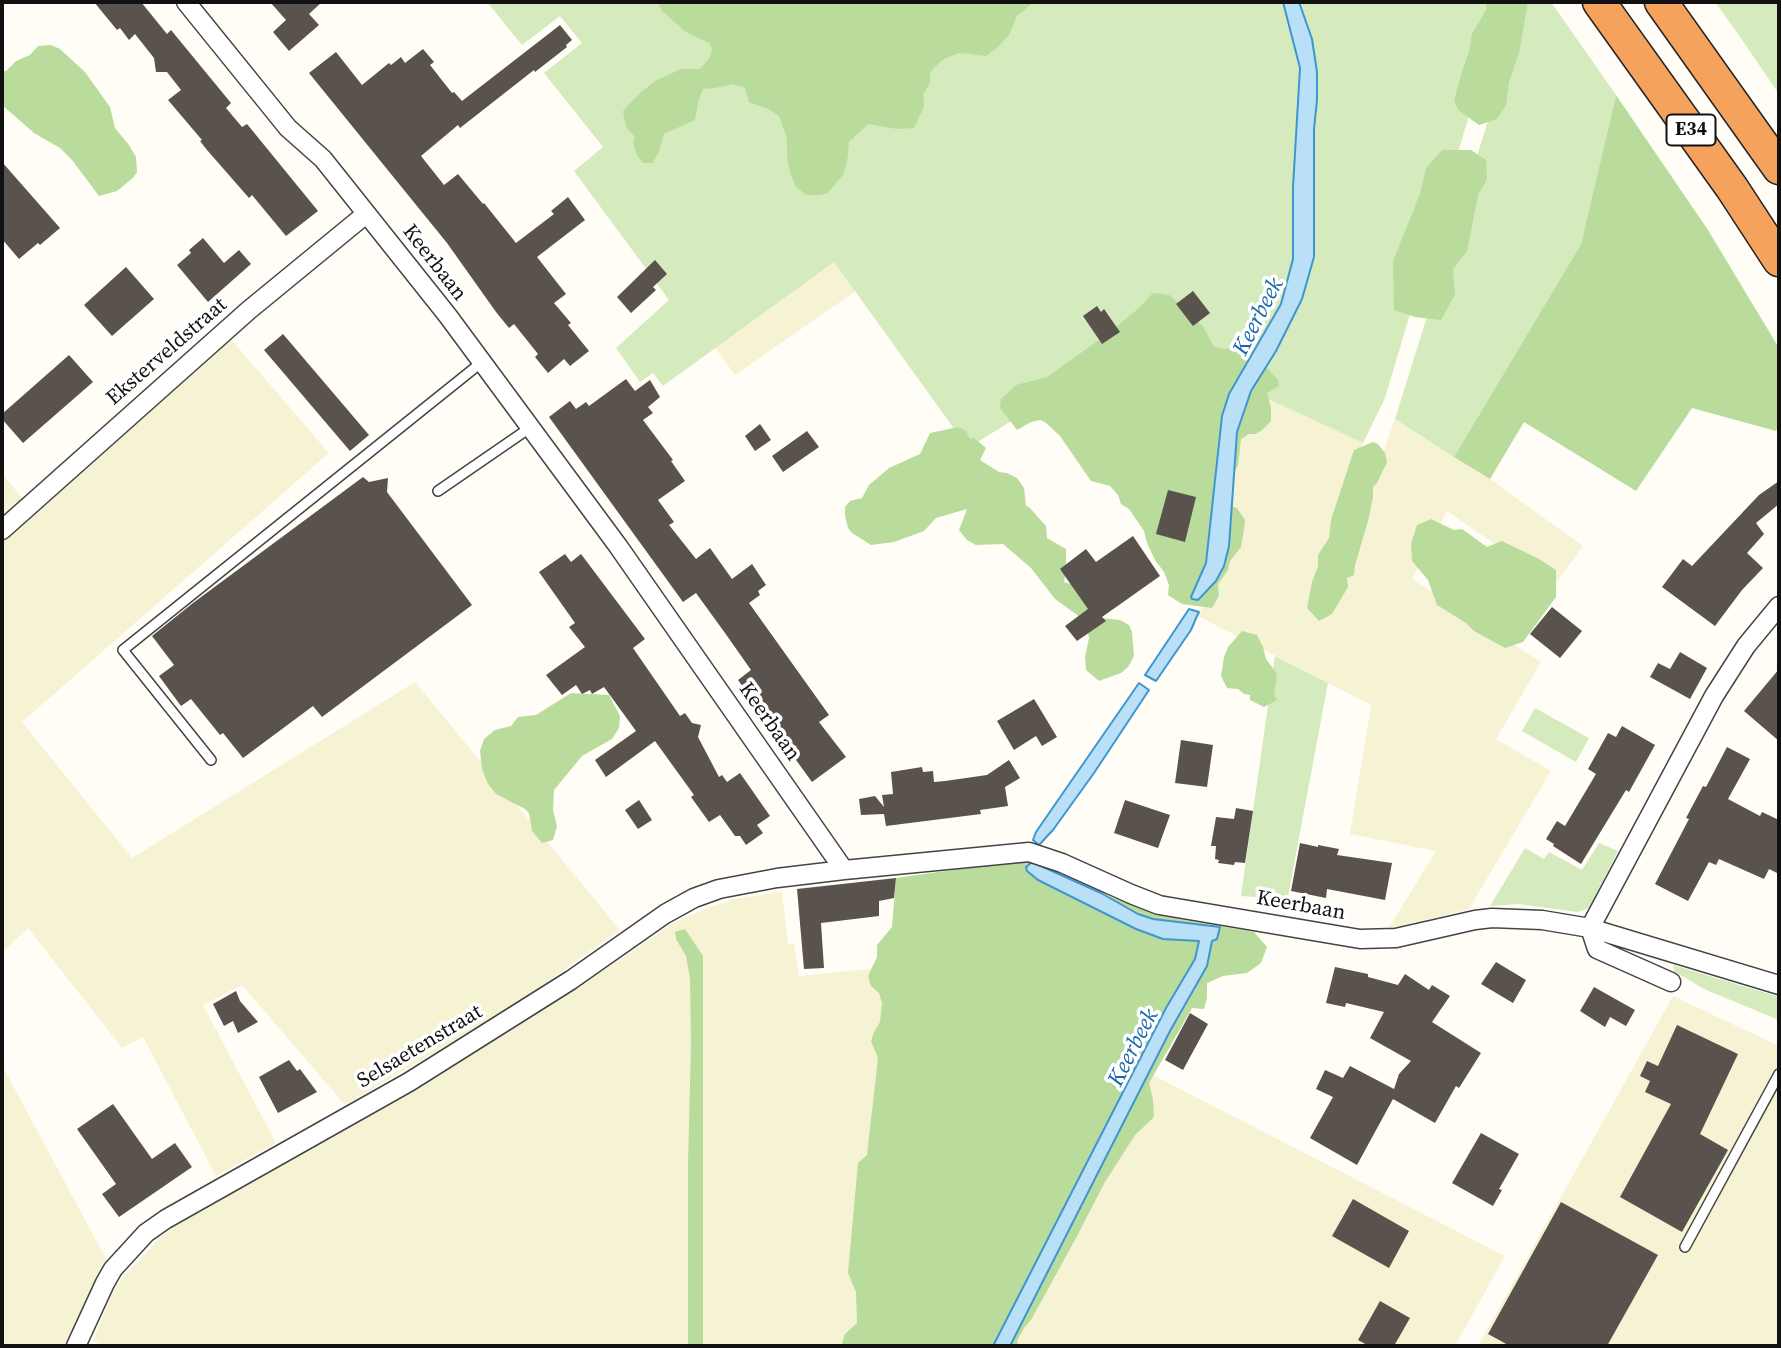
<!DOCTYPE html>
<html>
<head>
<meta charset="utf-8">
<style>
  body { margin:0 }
  #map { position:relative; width:1781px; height:1348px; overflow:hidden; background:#fffdf5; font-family:"Source Serif 4",serif }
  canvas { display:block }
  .frame { position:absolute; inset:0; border:4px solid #111; pointer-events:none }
</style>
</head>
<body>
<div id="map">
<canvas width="1781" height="1348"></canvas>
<div class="frame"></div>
</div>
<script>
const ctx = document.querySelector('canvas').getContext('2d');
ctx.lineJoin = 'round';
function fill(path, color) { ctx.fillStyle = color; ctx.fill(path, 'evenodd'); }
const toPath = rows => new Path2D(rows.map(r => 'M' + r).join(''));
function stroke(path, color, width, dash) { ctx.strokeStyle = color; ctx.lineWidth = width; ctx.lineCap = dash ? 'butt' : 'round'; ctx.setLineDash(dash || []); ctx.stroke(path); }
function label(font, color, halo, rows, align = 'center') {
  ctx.font = font + ' "Source Serif 4",serif'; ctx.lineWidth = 7; ctx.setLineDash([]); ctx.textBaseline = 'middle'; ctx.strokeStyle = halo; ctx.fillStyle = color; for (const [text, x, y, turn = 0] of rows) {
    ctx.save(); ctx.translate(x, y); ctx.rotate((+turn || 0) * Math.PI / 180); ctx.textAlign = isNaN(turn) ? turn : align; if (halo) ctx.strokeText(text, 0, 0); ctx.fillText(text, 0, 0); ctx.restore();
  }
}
fill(toPath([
  [834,262,856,291,735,375,715,348],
  [230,338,329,453,22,722,132,858,415,682,620,930,515,1005,345,1105,242,985,203,1005,276,1143,216,1176,143,1037,122,1048,28,928,2,953,2,473,33,512],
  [1251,391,1363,443,1319,603,1329,605,1395,419,1490,479,1583,546,1554,585,1447,511,1412,579,1541,662,1496,739,1551,771,1469,909,1388,929,1436,851,1350,834,1371,705,1198,616,1209,592,1237,432],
  [782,892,788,944,794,944,799,976,889,967,858,1346,104,1346,93,1341,112,1294,123,1277,155,1243,173,1226,198,1210,415,1091,582,985,672,924,705,909,734,899],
  [1673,996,1779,1046,1779,1346,1478,1346],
  [2,1065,106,1259,67,1346,2,1346],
  [1149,1073,1505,1256,1455,1346,1011,1346]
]), '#f6f3d4');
fill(toPath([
  [487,2,1283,2,1300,68,1293,187,1293,258,1281,304,1232,387,1053,395,968,448,834,262,663,386,653,373,640,382,616,348,669,300,574,171,603,147,544,73,582,43,560,16,522,45],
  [1299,2,1497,2,1498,18,1385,398,1363,443,1251,391,1276,351,1302,299,1314,257,1314,129,1317,100],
  [1525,2,1551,2,1616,95,1581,244,1454,457,1395,419],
  [1715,2,1779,2,1779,94,1738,34],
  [1275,656,1328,683,1287,902,1256,897,1241,896],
  [1535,708,1589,738,1576,762,1522,731],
  [1599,843,1618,851,1591,904,1587,909,1577,912,1519,904,1490,906,1525,848,1544,859,1549,852,1582,870],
  [1673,965,1779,997,1779,1020,1704,989,1684,977,1674,972]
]), '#d5ebbd');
fill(toPath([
  [657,2,1034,2,1017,16,1009,35,998,47,986,56,959,53,942,60,930,72,930,83,923,94,924,107,914,128,897,129,868,124,849,142,847,163,843,175,828,193,820,195,806,195,796,187,790,172,787,157,787,138,779,116,768,109,749,102,745,88,733,84,715,88,703,89,698,102,695,120,664,134,659,152,652,163,643,163,637,155,633,143,635,137,626,127,623,111,640,93,655,81,681,69,700,69,709,59,712,49,709,43,686,32,662,11],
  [1485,2,1528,2,1519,53,1509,82,1506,105,1497,119,1479,125,1458,110,1454,101,1462,71,1469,52,1472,34,1487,8],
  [51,45,60,49,85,72,110,107,115,128,129,145,136,157,137,172,133,178,117,191,99,196,72,160,60,148,34,133,2,105,2,71,6,71,16,61,30,55,38,46],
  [1616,95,1708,230,1779,348,1779,427,1776,431,1692,408,1636,491,1524,422,1490,479,1454,457,1581,244],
  [1442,150,1471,150,1486,160,1487,179,1478,195,1467,251,1453,269,1455,295,1441,320,1415,317,1394,310,1393,261,1420,194,1426,168],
  [1153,293,1169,295,1193,316,1204,328,1214,347,1224,349,1236,346,1248,348,1264,363,1271,373,1278,380,1279,386,1267,393,1271,408,1271,421,1261,431,1255,434,1249,434,1241,439,1238,466,1230,476,1228,505,1237,508,1245,520,1244,530,1241,547,1230,561,1228,570,1218,584,1219,596,1212,608,1182,604,1168,595,1169,585,1164,572,1155,560,1147,543,1144,531,1129,509,1121,504,1118,495,1110,486,1091,481,1060,436,1045,422,1040,420,1031,422,1017,430,1000,408,1001,399,1016,385,1047,377,1109,333,1139,308],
  [958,427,966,431,970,439,974,438,986,448,980,460,999,472,1007,473,1017,478,1024,488,1026,506,1029,507,1046,526,1047,538,1066,549,1066,570,1064,582,1077,586,1101,618,1120,620,1129,625,1132,632,1134,656,1128,667,1121,673,1099,681,1086,670,1085,657,1089,638,1087,628,1080,617,1055,599,1031,568,1003,544,976,545,967,540,959,530,967,509,936,518,924,531,894,542,871,545,852,533,848,528,845,516,845,507,850,501,862,498,869,485,889,468,920,454,930,433],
  [1373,442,1378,444,1385,453,1387,462,1377,483,1373,487,1373,497,1368,521,1355,565,1354,575,1347,578,1348,587,1332,614,1319,621,1307,608,1312,582,1318,566,1318,555,1329,538,1331,520,1354,450],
  [1431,519,1454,530,1462,529,1487,547,1502,541,1539,559,1556,570,1556,597,1523,642,1505,648,1474,631,1466,623,1437,605,1428,580,1412,561,1411,544,1417,525],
  [1242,631,1257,635,1263,647,1266,659,1277,674,1274,695,1277,700,1264,707,1250,700,1250,695,1244,694,1238,689,1227,688,1221,676,1224,657,1228,647],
  [571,693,609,695,620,716,619,728,612,739,582,756,554,790,553,810,557,826,553,840,542,843,532,831,529,813,525,809,496,794,488,784,482,769,480,751,484,739,495,730,511,726,518,717,536,715],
  [1016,861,1032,862,1101,893,1156,915,1254,932,1267,947,1261,963,1247,973,1223,976,1207,983,1207,998,1204,1009,1192,1008,1149,1083,1153,1099,1154,1117,1135,1135,1105,1182,1076,1238,1031,1320,1024,1328,1017,1341,1019,1346,841,1346,845,1334,857,1323,856,1292,848,1273,858,1163,867,1155,878,1058,871,1041,874,1032,880,1022,882,1003,879,993,871,986,868,976,877,957,877,945,892,927,896,878],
  [685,929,703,956,703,1346,688,1346,688,1163,691,1044,690,979,686,956,676,939,675,932]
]), '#b9dc9c');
const water = toPath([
  [1283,2,1299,2,1312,39,1317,72,1317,100,1314,129,1314,257,1302,299,1276,351,1251,391,1237,432,1229,546,1224,566,1216,581,1198,600,1192,599,1191,597,1206,563,1222,416,1229,394,1281,304,1293,259,1293,187,1300,68,1283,2],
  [1189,609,1199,612,1197,616,1191,630,1156,681,1145,675,1189,609],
  [1139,683,1149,690,1094,773,1053,830,1039,845,1033,840,1036,832,1139,683],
  [1032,862,1101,893,1138,914,1153,919,1220,927,1217,939,1212,941,1207,966,1170,1031,1010,1346,993,1346,1166,1008,1195,959,1199,941,1163,939,1136,929,1038,880,1027,871,1026,867,1032,862]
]);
fill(water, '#b9e0f7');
stroke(water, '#3f96cf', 2);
fill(toPath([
  [94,2,141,2,167,34,171,30,231,103,226,108,242,127,247,124,318,211,286,236,252,195,249,198,207,150,200,141,202,140,168,100,181,90,167,72,156,72,154,58,135,34,129,40,120,28,117,30],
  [270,2,322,2,309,14,319,25,289,51,273,32,286,20],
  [560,25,572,40,566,45,567,47,535,72,534,70,460,128,458,125,421,156,444,185,458,174,483,204,484,203,516,243,554,214,551,211,568,197,585,220,537,257,566,294,554,303,571,323,568,325,589,351,570,366,564,359,548,373,535,357,538,354,514,324,509,328,496,312,447,243,309,73,336,52,362,85,389,63,391,65,401,57,405,63,423,49,434,62,430,65,452,93,454,92,462,101],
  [2,162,60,228,40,245,38,243,19,259,2,239],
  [203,238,224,263,239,250,251,264,208,302,177,265,191,253,189,250],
  [655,260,667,274,653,287,656,290,631,313,617,297],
  [126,267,154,299,112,336,84,305],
  [1193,291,1210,313,1193,326,1176,304],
  [1097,306,1101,312,1104,309,1120,332,1102,344,1083,316],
  [283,334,369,435,350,451,264,350],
  [69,355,93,382,23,443,2,419,2,414],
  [626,379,635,391,650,380,660,397,648,407,653,413,643,420,673,460,671,461,685,481,658,500,674,522,669,525,696,559,710,548,732,579,752,564,766,585,758,591,760,595,749,603,829,715,819,722,846,757,812,782,738,680,751,670,725,633,696,593,683,602,549,417,570,401,576,409,586,402,589,406],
  [760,424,771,440,755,451,745,436],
  [807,431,819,447,783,472,772,456],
  [363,477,369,482,388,478,387,492,472,605,322,717,313,706,243,758,223,733,220,735,191,699,181,706,159,676,174,665,152,636,193,603],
  [1779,481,1779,504,1756,523,1764,534,1747,553,1763,568,1742,590,1715,626,1662,587,1683,559,1692,566,1759,495],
  [1168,490,1196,497,1185,542,1156,534],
  [1133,536,1160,576,1102,617,1106,621,1077,641,1065,626,1088,609,1060,569,1086,549,1096,562],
  [565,554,571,562,581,554,645,639,633,648,680,716,685,713,692,723,701,725,698,737,719,777,722,775,727,782,740,773,770,816,757,825,763,833,746,845,740,836,735,836,720,815,709,822,691,797,694,795,655,741,606,777,595,760,636,731,604,687,592,694,590,690,582,694,576,685,562,695,546,675,585,647,569,627,575,623,539,572],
  [1552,607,1582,631,1560,658,1530,634],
  [1680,652,1707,668,1690,699,1650,677,1658,663,1670,669],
  [1779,669,1779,741,1744,711],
  [1034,699,1057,737,1042,746,1036,736,1014,750,997,721],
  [1622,726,1655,745,1629,792,1626,790,1581,864,1553,846,1554,844,1546,839,1557,821,1565,826,1596,774,1588,769,1608,733,1616,737],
  [1181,740,1213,745,1207,787,1175,783],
  [1727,747,1750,759,1728,799,1760,816,1762,812,1779,820,1779,874,1769,869,1764,879,1719,859,1716,865,1709,862,1688,901,1655,884,1689,819,1686,818,1703,786,1706,787],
  [1009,760,1020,778,1005,787,1008,806,980,810,981,814,886,826,884,814,861,815,859,799,875,796,884,807,882,795,893,794,891,772,922,767,923,772,933,771,934,782,945,781,987,775],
  [639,800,652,820,638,829,625,810],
  [1125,800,1170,815,1158,848,1114,833],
  [1236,808,1253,811,1245,863,1235,862,1234,865,1218,863,1219,860,1215,859,1216,846,1211,846,1216,817,1234,819],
  [1300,843,1318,847,1318,845,1339,849,1337,855,1392,863,1385,900,1327,889,1326,898,1291,891],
  [896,878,894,898,879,901,879,916,821,923,824,968,804,969,797,889],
  [1496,962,1526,980,1513,1003,1481,984],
  [1335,967,1368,974,1368,977,1398,985,1405,974,1429,990,1432,985,1450,996,1432,1022,1481,1053,1459,1088,1456,1086,1435,1123,1393,1099,1357,1165,1310,1138,1333,1097,1316,1089,1325,1070,1343,1078,1350,1066,1394,1089,1399,1074,1411,1061,1370,1038,1384,1012,1346,1003,1345,1007,1326,1003],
  [1594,987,1635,1010,1626,1026,1610,1017,1605,1027,1580,1011],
  [236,991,240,1001,258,1022,238,1033,233,1021,224,1026,213,1004],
  [1190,1013,1208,1024,1183,1070,1165,1060],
  [1677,1025,1738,1054,1700,1134,1728,1150,1682,1232,1620,1197,1671,1104,1645,1092,1650,1081,1640,1076,1647,1061,1658,1066],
  [289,1060,297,1071,300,1069,317,1092,278,1113,259,1077],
  [113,1104,152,1159,175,1143,192,1167,119,1217,102,1194,116,1184,77,1129],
  [1481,1133,1519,1154,1499,1189,1502,1190,1493,1206,1452,1183],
  [1353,1199,1409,1231,1389,1268,1332,1236],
  [1561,1202,1658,1255,1607,1346,1510,1346,1488,1334],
  [1380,1301,1410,1318,1394,1346,1369,1346,1358,1340]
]), '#5a524d');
const service = toPath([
  [438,491,531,427],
  [211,760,123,650,482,362],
  [1685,1247,1779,1074]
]);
const minor = toPath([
  [186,2,288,128,323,159,448,316,618,546,844,870],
  [2,530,249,310,366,214],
  [1590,928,1714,696,1746,646,1779,606],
  [1590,928,1597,949,1671,982],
  [76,1346,105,1283,113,1269,146,1233,166,1219,409,1082,571,980,665,914,694,898,719,889,777,878,844,870,1029,852,1062,863,1131,894,1159,905,1360,939,1396,938,1475,920,1492,918,1542,920,1590,928,1779,985]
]);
const motorway = toPath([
  [1599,2,1732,188,1779,260],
  [1661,2,1779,168]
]);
stroke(service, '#444', 12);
stroke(minor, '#444', 21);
stroke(motorway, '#222', 35);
stroke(service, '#fff', 9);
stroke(minor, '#fff', 18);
stroke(motorway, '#f5a25d', 32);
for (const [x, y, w] of [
  [1691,130,49]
]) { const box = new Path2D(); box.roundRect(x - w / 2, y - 15.5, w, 31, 5); ctx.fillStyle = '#fff'; ctx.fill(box); stroke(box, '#111', 2); }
label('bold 19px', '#111', null, [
  ["E34",1691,130]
]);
label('21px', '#111', '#fff', [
  ["Keerbaan",434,263,52],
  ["Eksterveldstraat",167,352,-41],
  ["Keerbaan",769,722,55],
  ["Keerbaan",1301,906,10],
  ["Selsaetenstraat",420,1047,-31]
]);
label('italic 23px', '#1768a6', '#fff', [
  ["Keerbeek",1259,317,-63],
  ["Keerbeek",1134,1048,-63]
]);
</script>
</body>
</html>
